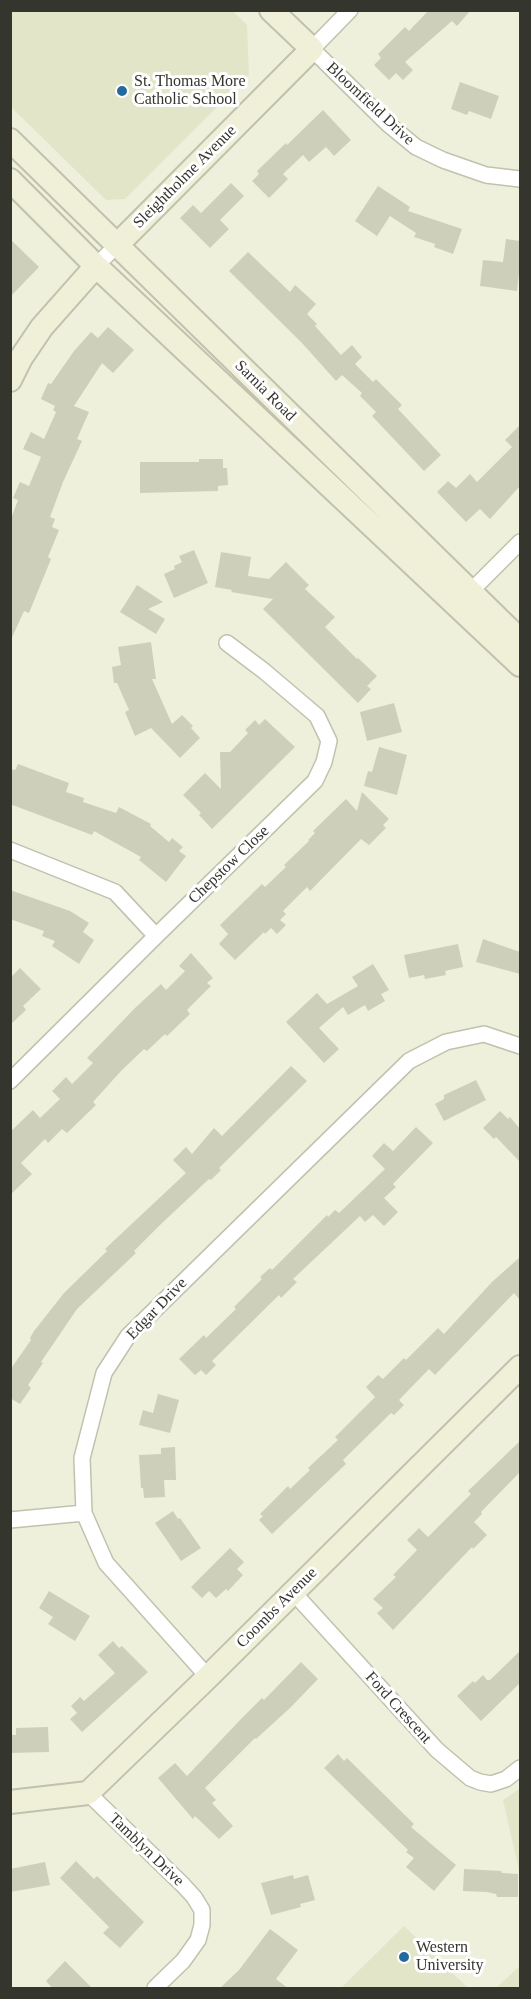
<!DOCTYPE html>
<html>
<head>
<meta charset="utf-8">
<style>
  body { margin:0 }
  #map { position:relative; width:531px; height:1999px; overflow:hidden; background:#eef0db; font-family:"Times New Roman",serif }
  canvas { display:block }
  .frame { position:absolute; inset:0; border:12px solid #34352d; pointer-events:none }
</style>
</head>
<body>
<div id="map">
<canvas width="531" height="1999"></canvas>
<div class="frame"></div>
</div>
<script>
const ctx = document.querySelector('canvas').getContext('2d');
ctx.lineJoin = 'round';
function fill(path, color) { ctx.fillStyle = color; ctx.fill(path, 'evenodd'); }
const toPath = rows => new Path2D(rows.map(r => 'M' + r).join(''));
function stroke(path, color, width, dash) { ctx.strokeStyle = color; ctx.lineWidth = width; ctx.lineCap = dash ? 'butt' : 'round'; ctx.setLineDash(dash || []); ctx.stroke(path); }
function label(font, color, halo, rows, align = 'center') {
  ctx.font = font + ' "Times New Roman",serif'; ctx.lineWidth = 6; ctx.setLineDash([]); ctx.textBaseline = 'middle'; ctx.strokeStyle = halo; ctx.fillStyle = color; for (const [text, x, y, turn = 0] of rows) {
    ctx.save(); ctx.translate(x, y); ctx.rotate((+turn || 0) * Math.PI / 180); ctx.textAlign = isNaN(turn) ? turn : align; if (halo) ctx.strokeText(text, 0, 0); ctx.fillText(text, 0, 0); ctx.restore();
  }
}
fill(toPath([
  [10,11,233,11,247,25,249,75,125,199,106,200,11,107],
  [519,1789,520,1790,520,1875,503,1800],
  [404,1926,468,1988,341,1988],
  [520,1966,520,1988,496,1988]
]), '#e3e5c9');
fill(toPath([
  [429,10,471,10,457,26,452,21,405,62,413,70,403,80,396,73,389,80,374,65,381,58,378,54,405,27,409,31],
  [460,82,499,96,491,119,469,111,467,115,451,109],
  [323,110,351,140,334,156,326,147,309,162,303,155,283,174,288,179,269,198,252,181,259,174,257,171,286,143,287,145],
  [231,183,244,196,220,220,229,229,210,248,180,218,193,205,201,213],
  [378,186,410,207,408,211,462,229,453,254,434,247,435,244,414,237,416,233,390,216,377,236,355,221],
  [10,239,39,267,10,297],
  [506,239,520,241,520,263,517,291,480,286,483,260,503,262],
  [248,252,290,292,295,285,316,304,307,314,317,324,315,326,341,355,352,345,362,357,355,364,373,382,376,379,402,405,398,409,441,455,424,471,372,416,376,412,360,396,362,393,342,375,336,381,302,343,229,271],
  [108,327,134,350,113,373,102,363,74,406,89,412,77,439,82,441,63,482,50,517,55,519,52,527,59,530,48,557,51,559,29,613,24,611,10,642,10,521,18,500,13,498,20,482,29,486,41,457,23,449,31,432,44,439,56,412,53,410,55,406,41,399,48,383,51,384,74,351,91,332,98,338],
  [520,425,520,486,490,519,480,509,466,522,437,492,448,481,456,488,470,474,477,482,512,447,505,440],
  [199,459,223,459,223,468,227,468,228,485,218,486,218,491,140,493,140,462,199,462],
  [194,550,208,583,174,598,164,574,175,569,174,566,182,562,179,556],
  [221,552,251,557,248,576,269,579,286,562,309,585,305,589,335,617,325,627,357,659,358,658,377,676,367,686,371,689,358,703,263,609,273,599,231,592,232,590,215,587],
  [137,585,163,602,148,609,165,619,156,634,120,612],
  [151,642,156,679,152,679,172,724,182,715,193,726,191,728,200,738,180,758,151,728,135,736,125,712,129,710,117,683,114,683,112,667,121,665,118,647],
  [394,703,402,732,367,741,360,712],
  [265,719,295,747,212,829,199,815,201,813,183,795,205,773,221,789,220,752,230,752,248,733,245,730,255,720,259,725],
  [379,747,407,755,397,795,364,786,368,771,372,772],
  [18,764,69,783,66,792,84,798,83,802,116,813,119,807,151,824,150,826,169,842,172,838,183,847,179,851,186,856,166,882,139,860,141,857,94,831,92,835,10,804,10,769,15,770],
  [362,792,389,819,383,825,386,828,369,845,361,839,310,891,307,887,283,911,286,914,280,920,286,925,277,934,271,928,265,934,264,932,235,960,219,944,228,934,220,925,262,884,265,887,286,867,284,865,309,841,308,840,315,833,313,831,346,799,357,811],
  [10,890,70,911,89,923,83,932,94,940,79,964,52,946,55,941,42,936,44,931,10,919],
  [483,939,520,952,520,974,476,962],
  [458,944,463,967,445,971,446,975,425,979,424,975,409,978,404,955],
  [191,953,213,978,207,983,211,986,187,1010,190,1014,167,1036,165,1034,147,1051,144,1049,121,1071,93,1102,96,1105,67,1133,62,1129,48,1143,45,1139,21,1163,32,1174,10,1195,10,1132,33,1110,40,1118,60,1099,52,1091,66,1077,72,1084,93,1063,87,1058,135,1008,161,984,166,990,185,971,179,966],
  [373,964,389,990,381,994,385,1001,368,1011,365,1005,348,1015,343,1007,319,1028,339,1049,324,1063,286,1022,317,993,327,1004,358,986,352,977],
  [20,968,41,989,23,1006,26,1010,10,1025,10,978],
  [291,1066,307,1081,219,1168,221,1170,211,1180,209,1179,160,1225,134,1251,136,1253,77,1309,41,1362,43,1363,28,1385,31,1388,20,1404,10,1398,10,1370,31,1340,30,1338,34,1331,64,1293,107,1251,105,1249,186,1173,173,1160,186,1147,192,1154,214,1128,222,1136],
  [476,1080,486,1100,444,1121,435,1104,444,1099,444,1095],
  [500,1111,508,1119,510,1117,520,1129,520,1162,496,1137,494,1139,483,1128],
  [416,1127,433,1143,393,1184,396,1187,384,1198,398,1212,384,1226,373,1215,365,1222,360,1216,293,1279,297,1282,281,1298,279,1295,212,1361,216,1365,206,1375,201,1370,195,1375,179,1359,204,1335,206,1338,236,1309,234,1307,262,1279,260,1277,270,1268,272,1270,327,1215,328,1217,335,1210,339,1213,385,1169,372,1156,384,1143,393,1151],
  [520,1257,520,1300,514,1293,435,1375,429,1369,399,1400,404,1405,394,1415,391,1413,343,1460,346,1464,272,1534,259,1520,263,1516,260,1514,288,1486,290,1489,310,1470,308,1468,338,1440,335,1437,375,1397,366,1387,378,1375,383,1379,404,1358,406,1360,438,1328,444,1334,492,1282],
  [158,1394,179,1400,170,1433,139,1425,143,1410,153,1413],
  [520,1441,520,1472,481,1512,482,1514,474,1522,487,1535,473,1549,472,1547,393,1630,377,1613,383,1608,373,1599,396,1577,393,1575,417,1550,407,1540,419,1528,428,1537,471,1494,468,1491],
  [175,1447,176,1480,164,1480,165,1497,144,1498,143,1488,141,1488,139,1455,161,1454,161,1448],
  [173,1511,178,1519,180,1518,201,1548,181,1561,155,1523],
  [230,1548,244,1562,237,1569,243,1575,228,1591,226,1589,216,1598,209,1591,202,1598,191,1587],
  [49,1591,90,1616,75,1641,48,1624,53,1617,39,1608],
  [113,1641,119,1648,122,1646,148,1672,82,1732,70,1719,77,1713,71,1706,80,1697,84,1701,115,1673,98,1655],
  [520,1651,520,1683,481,1721,457,1696,473,1681,475,1683,483,1675,487,1680,490,1680],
  [301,1662,318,1679,290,1708,256,1739,255,1738,205,1788,216,1800,212,1803,233,1826,219,1839,195,1816,193,1819,158,1778,175,1763,187,1776,241,1719,262,1698,264,1700],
  [48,1727,49,1752,10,1753,10,1735,16,1735,16,1728],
  [338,1754,344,1761,347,1758,414,1824,411,1827,456,1865,434,1891,406,1867,414,1858,406,1852,408,1850,324,1768],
  [76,1861,94,1879,97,1876,144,1922,120,1948,103,1933,109,1927,60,1878],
  [45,1862,50,1885,10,1892,10,1869],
  [464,1869,501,1871,502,1873,518,1874,518,1897,497,1897,496,1894,487,1892,463,1891],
  [293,1875,294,1879,308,1875,315,1900,300,1904,301,1907,271,1915,261,1883],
  [270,1929,298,1950,276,1979,289,1989,219,1989,239,1970],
  [65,1961,93,1989,53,1989,46,1981]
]), '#cdcfba');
const street = toPath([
  [350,10,312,49,388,124,416,147,443,160,486,175,520,179],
  [96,266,117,245],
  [464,598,520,542],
  [10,850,115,892,156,936],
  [10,1081,156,936,315,781,324,762,329,741,317,716,264,671,227,643],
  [10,1520,84,1513],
  [293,1592,437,1750,470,1778,480,1782,491,1784,506,1779,520,1768],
  [208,1677,106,1563,84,1513,82,1458,104,1373,128,1336,409,1061,446,1042,484,1034,520,1046],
  [88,1793,183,1885,194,1897,202,1910,202,1925,198,1940,183,1961,155,1988]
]);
const secondary = toPath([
  [10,140,520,640],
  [10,180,96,266,520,665],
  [117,245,312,49,271,10],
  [10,380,21,358,42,327,96,266],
  [10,1802,88,1793,208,1677,520,1367]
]);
stroke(street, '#c0c2ae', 18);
stroke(secondary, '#c0c2ae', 26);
stroke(street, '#fff', 15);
stroke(secondary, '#eff0d7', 22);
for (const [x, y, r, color] of [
  [122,91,6,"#256a9f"],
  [404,1957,6,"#256a9f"]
]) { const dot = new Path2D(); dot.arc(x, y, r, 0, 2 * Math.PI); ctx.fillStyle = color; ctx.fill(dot); stroke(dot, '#fff', 2); }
label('16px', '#34352d', '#fff', [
  ["St. Thomas More",134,82],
  ["Catholic School",134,100],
  ["Western",416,1948],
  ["University",416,1966]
], 'left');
label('16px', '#34352d', '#fff', [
  ["Bloomfield Drive",370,104,43],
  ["Sleightholme Avenue",185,177,-45],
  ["Sarnia Road",265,391,45],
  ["Chepstow Close",229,865,-44],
  ["Edgar Drive",157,1309,-46],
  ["Coombs Avenue",277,1608,-45],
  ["Ford Crescent",398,1708,48],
  ["Tamblyn Drive",146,1850,44]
]);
</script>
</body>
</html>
